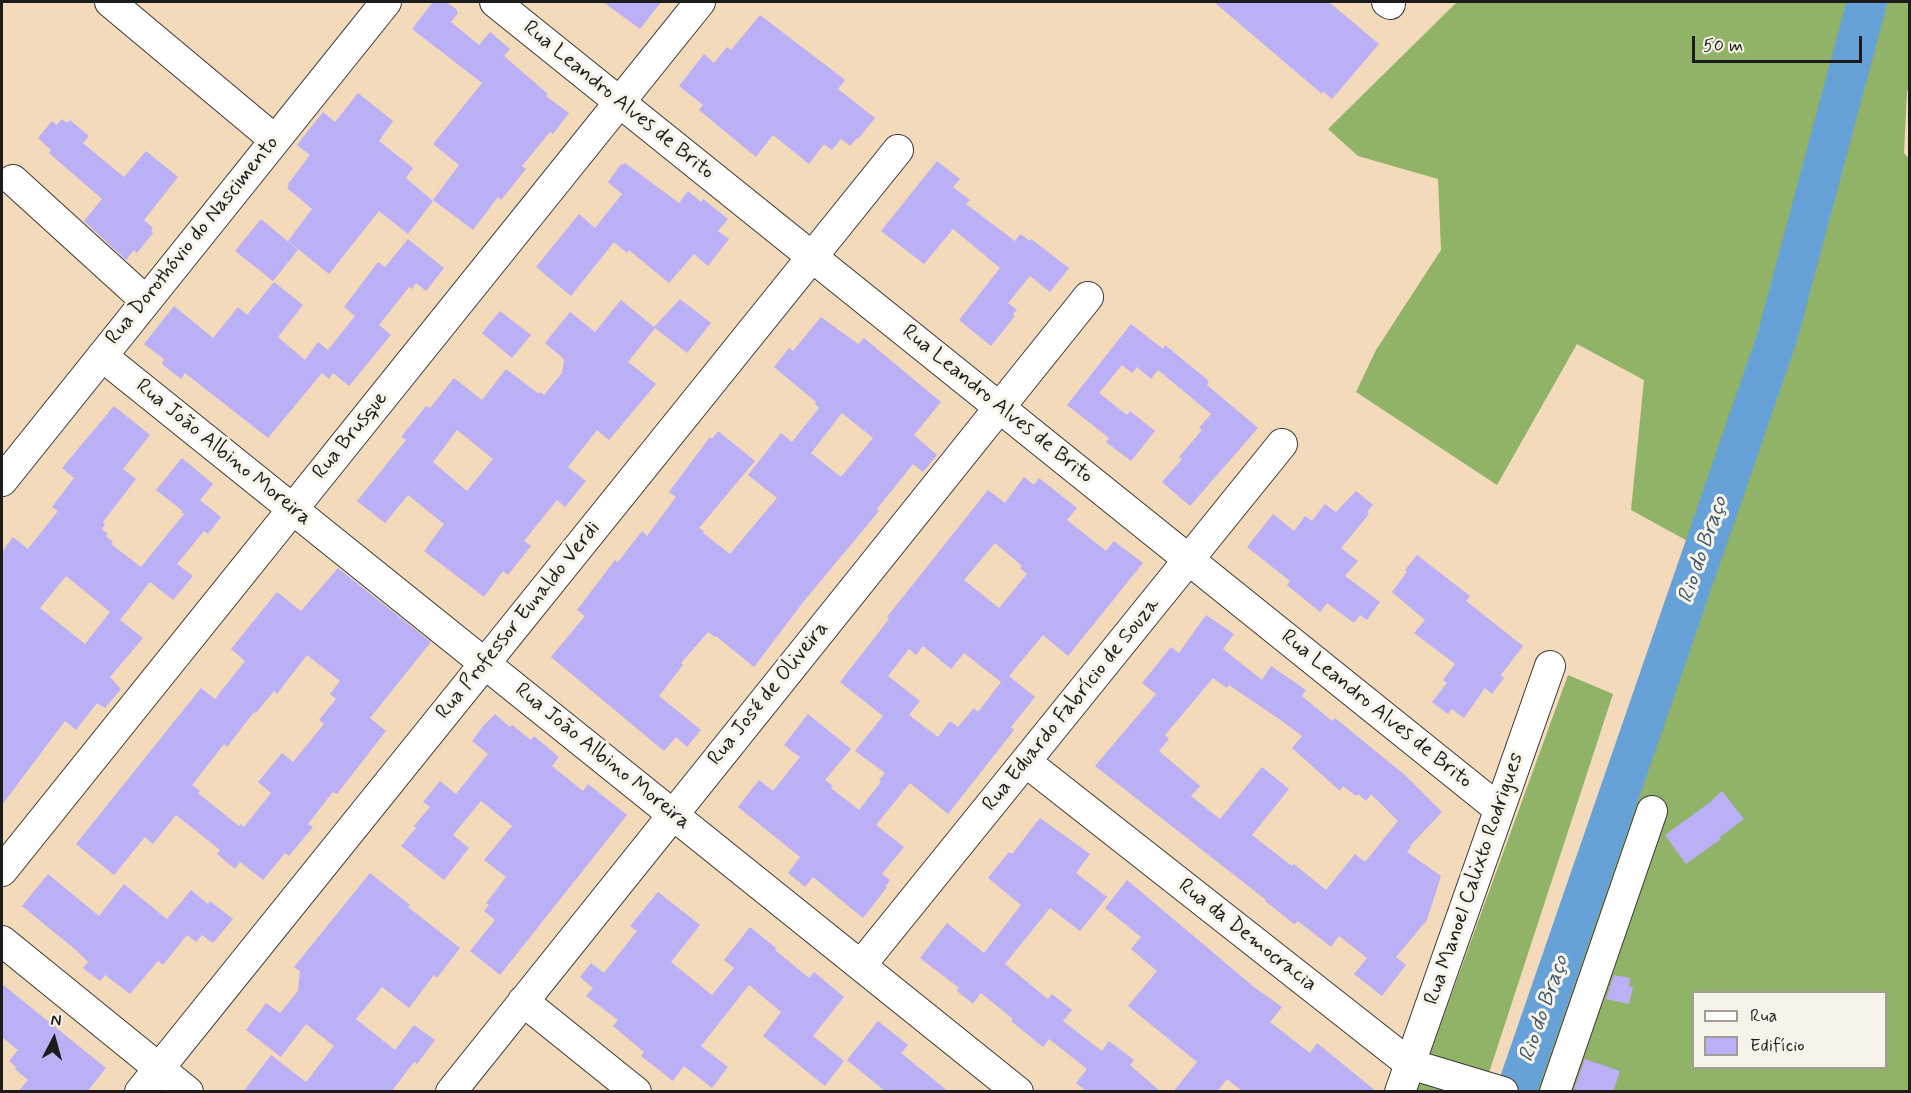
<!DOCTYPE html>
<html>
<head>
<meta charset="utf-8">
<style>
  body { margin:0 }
  #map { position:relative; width:1911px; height:1093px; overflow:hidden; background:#f2dabb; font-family:Mynerve,sans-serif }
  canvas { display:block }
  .frame { position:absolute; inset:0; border:3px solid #1c1c1c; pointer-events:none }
  .legend { position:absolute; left:1692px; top:991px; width:195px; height:78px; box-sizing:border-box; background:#f7f3e8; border:2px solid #9f9d96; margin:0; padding:8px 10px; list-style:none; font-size:18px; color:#1c1c1c }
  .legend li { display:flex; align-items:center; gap:12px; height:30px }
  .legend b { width:30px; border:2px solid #9f9d96 }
  .north { position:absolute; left:24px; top:1009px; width:60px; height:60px; -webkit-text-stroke:4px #f7f3e8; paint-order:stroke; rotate:6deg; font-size:16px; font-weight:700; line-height:24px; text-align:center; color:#1c1c1c }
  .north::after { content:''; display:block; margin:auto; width:21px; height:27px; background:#1c1c1c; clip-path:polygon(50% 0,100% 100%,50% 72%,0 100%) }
  .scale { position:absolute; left:1692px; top:36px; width:170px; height:27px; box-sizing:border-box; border:3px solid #1c1c1c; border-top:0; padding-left:8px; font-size:18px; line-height:21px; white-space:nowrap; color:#1c1c1c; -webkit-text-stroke:4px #f7f3e8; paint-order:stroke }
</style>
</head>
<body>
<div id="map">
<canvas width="1911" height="1093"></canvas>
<div class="frame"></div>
<ul class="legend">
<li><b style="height:8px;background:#fff"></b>Rua</li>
<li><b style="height:16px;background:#bbaff5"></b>Edifício</li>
</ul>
<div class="north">N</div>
<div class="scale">50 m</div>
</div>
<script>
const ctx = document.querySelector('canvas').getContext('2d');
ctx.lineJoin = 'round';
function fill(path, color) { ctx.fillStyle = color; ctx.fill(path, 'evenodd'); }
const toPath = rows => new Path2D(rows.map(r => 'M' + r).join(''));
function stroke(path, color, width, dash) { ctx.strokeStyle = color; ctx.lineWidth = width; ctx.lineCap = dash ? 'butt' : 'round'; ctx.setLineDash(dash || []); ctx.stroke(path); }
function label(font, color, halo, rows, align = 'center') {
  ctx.font = font + ' Mynerve,sans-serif'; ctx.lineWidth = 6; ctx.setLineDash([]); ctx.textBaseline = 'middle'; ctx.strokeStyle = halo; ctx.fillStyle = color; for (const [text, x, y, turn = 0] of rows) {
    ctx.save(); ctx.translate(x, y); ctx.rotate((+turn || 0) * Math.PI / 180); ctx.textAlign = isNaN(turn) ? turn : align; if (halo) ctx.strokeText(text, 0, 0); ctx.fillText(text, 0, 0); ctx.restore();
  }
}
fill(toPath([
  [1457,2,1909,2,1910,85,1907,92,1904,153,1910,160,1909,1091,1504,1091,1622,744,1695,545,1631,510,1644,380,1577,344,1497,485,1356,392,1376,350,1441,250,1438,179,1358,156,1328,129],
  [1694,992,1886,992,1886,1068,1694,1068],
  [1568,675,1613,694,1483,1091,1416,1092]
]), '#90b368');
stroke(toPath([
  [1516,1092,1777,338,1867,2]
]), '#66a2d7', 40);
fill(toPath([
  [433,2,446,2,456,9,458,13,451,22,479,45,490,32,510,49,504,56,548,94,546,96,569,113,553,134,550,132,522,166,526,169,501,200,498,197,473,230,433,200,459,165,433,144,482,83,412,29],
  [603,2,661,2,640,29],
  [1214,2,1329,2,1379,44,1332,99,1323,91,1322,94],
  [760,15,845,80,838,89,875,118,858,139,857,138,850,146,841,139,832,150,824,144,809,164,773,135,756,157,699,110,703,105,679,86,704,54,714,63,727,47,731,50],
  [358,93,393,121,379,141,413,168,406,178,433,201,408,234,379,211,329,274,288,241,312,209,287,188,289,185,288,184,310,155,297,145,323,112,335,122],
  [62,119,67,123,70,120,89,136,83,143,124,177,146,151,178,177,144,220,153,228,151,231,153,233,137,253,134,250,126,260,84,221,102,199,49,153,51,150,38,138,52,121,57,125],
  [937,161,960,179,953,187,970,200,966,204,1015,241,1020,234,1030,241,1031,239,1069,268,1050,292,1030,276,1008,303,1017,310,1013,314,1015,316,991,346,959,320,1000,268,953,229,924,264,881,231],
  [625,163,679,203,688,191,701,202,703,199,728,219,718,231,729,239,708,266,694,254,669,283,629,250,627,253,614,242,571,296,536,267,579,214,595,228,622,194,608,182,621,164,623,165],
  [261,219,298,250,273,281,235,251],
  [408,239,444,268,426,291,416,283,412,289,409,287,379,325,391,335,349,386,333,373,329,379,322,373,268,438,185,373,181,379,162,364,164,359,144,344,174,306,213,338,238,307,247,315,274,282,303,305,278,337,305,360,318,342,328,350,355,316,344,307,378,262,385,267],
  [680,299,711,323,687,353,655,328,628,362,656,384,609,440,597,430,568,467,586,481,565,507,557,500,524,541,531,546,508,575,503,571,484,597,424,551,444,524,408,495,385,523,357,501,406,440,401,437,426,406,430,408,454,378,482,400,506,369,539,394,540,392,544,395,562,373,564,359,545,343,570,312,595,332,621,300,654,327],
  [457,430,493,459,467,491,433,462],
  [500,311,531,335,512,358,482,333],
  [821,317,858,344,864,338,941,402,914,435,937,455,923,472,913,464,877,509,879,511,804,601,754,667,716,636,715,637,708,632,681,663,683,665,659,696,701,730,687,747,676,737,664,751,551,657,585,616,577,610,615,560,618,562,642,531,647,536,676,497,669,492,710,437,712,439,718,431,755,461,699,528,704,531,703,533,730,554,777,498,748,475,781,433,792,442,819,408,815,404,816,402,774,367,789,348,793,351],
  [842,413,873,438,841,477,811,453],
  [1131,324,1163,349,1165,345,1209,381,1207,385,1258,428,1190,506,1162,482,1182,459,1179,457,1202,430,1199,428,1211,414,1158,370,1151,379,1137,367,1132,373,1122,365,1099,393,1127,415,1130,411,1155,431,1131,461,1106,442,1109,438,1067,405],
  [114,406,150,435,123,469,136,479,103,522,105,524,102,529,108,534,106,536,113,542,111,544,141,567,184,514,181,512,183,511,156,490,182,458,213,484,200,500,221,517,208,534,204,531,177,564,193,576,173,600,150,582,120,620,66,576,40,608,85,644,110,612,143,638,110,677,121,689,105,708,97,703,76,730,65,721,2,805,2,552,13,537,28,549,58,511,52,507,74,478,62,468],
  [1024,477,1034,485,1039,478,1077,508,1067,520,1106,551,1114,541,1143,563,1068,656,1043,635,1009,676,1035,697,1011,727,1014,730,948,814,910,783,876,825,904,847,882,874,890,880,886,886,887,887,863,918,813,877,805,887,788,873,800,857,738,807,759,780,773,791,800,757,784,745,808,714,851,749,825,780,833,786,831,788,859,810,881,782,879,780,885,773,855,751,883,716,840,682,889,619,887,617,988,490,1005,503],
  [995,543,1022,566,1020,568,1027,574,999,608,964,580],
  [923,646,951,669,964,653,1001,682,978,712,974,708,958,727,950,721,938,737,909,715,920,701,888,676,909,649,916,655],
  [1356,491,1373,505,1367,512,1369,514,1341,548,1358,561,1345,576,1380,602,1367,620,1360,615,1354,623,1327,603,1320,612,1287,585,1290,581,1247,547,1273,514,1294,531,1305,516,1312,521,1325,504,1336,512],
  [1417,555,1470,596,1466,601,1523,646,1501,675,1504,678,1492,694,1485,688,1464,718,1452,709,1448,714,1432,702,1447,683,1443,680,1455,664,1414,633,1425,620,1392,592,1407,572,1405,570],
  [338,568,431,642,370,718,386,731,337,794,333,792,308,824,313,827,289,856,285,853,263,880,240,862,235,869,217,854,220,850,176,815,153,844,145,837,114,875,76,844,201,688,215,699,245,661,231,649,277,592,301,611],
  [307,655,340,681,330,694,336,699,319,720,324,724,293,762,282,753,258,782,271,793,244,827,241,824,239,826,198,793,200,791,192,785,224,744,227,747,254,712,256,713,274,691,277,694],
  [1206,615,1234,634,1223,649,1262,680,1271,666,1306,690,1302,696,1332,721,1335,718,1406,776,1442,812,1410,846,1411,847,1407,852,1441,876,1427,920,1396,957,1406,965,1382,996,1354,974,1367,958,1339,936,1331,947,1298,921,1294,924,1265,901,1266,900,1095,766,1156,694,1142,683,1171,647,1179,653],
  [1213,678,1227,688,1229,685,1282,721,1302,736,1292,748,1340,791,1343,786,1356,796,1358,794,1366,801,1371,794,1398,821,1365,862,1355,854,1326,890,1294,864,1292,866,1252,835,1289,789,1262,767,1220,819,1191,796,1200,786,1159,751,1169,739,1165,735],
  [495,714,510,727,512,725,531,740,534,736,559,757,552,766,583,791,588,784,627,815,500,975,470,951,495,920,484,911,489,905,486,903,506,877,484,860,512,826,481,801,453,835,469,848,444,880,401,846,416,828,414,826,430,807,423,802,440,781,456,794,488,754,472,741,483,726],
  [1722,791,1744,819,1720,837,1721,839,1686,864,1665,835,1709,803],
  [1040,818,1090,854,1076,873,1107,897,1080,931,1050,908,1005,964,1048,999,1052,994,1072,1010,1063,1021,1102,1051,1109,1041,1134,1060,1130,1065,1161,1092,1087,1092,1076,1083,1087,1069,1049,1039,1043,1047,1011,1021,1013,1019,981,993,973,1004,957,991,959,988,920,958,947,923,984,953,1021,905,988,878,1009,852,1012,854],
  [370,873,410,905,408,907,460,948,437,978,434,975,409,1008,382,987,356,1019,395,1050,414,1025,435,1040,417,1064,414,1062,391,1092,243,1092,271,1055,306,1082,334,1046,306,1024,281,1057,246,1030,266,1003,280,1013,298,991,300,971,294,967],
  [48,874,99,916,124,884,167,919,191,890,208,904,210,901,233,919,213,943,202,935,196,942,187,935,163,965,158,961,130,994,105,975,100,981,83,968,88,962,76,950,22,906],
  [1127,880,1254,987,1282,1007,1270,1022,1310,1053,1317,1043,1377,1092,1243,1092,1227,1079,1217,1092,1173,1092,1197,1062,1128,1006,1157,971,1131,949,1141,937,1105,908],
  [658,892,700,925,671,962,712,995,734,968,724,960,750,927,776,948,775,950,809,978,814,972,844,997,813,1036,844,1061,825,1086,763,1036,781,1012,749,985,701,1046,728,1067,712,1088,684,1066,673,1081,641,1056,644,1052,613,1026,618,1020,586,996,593,988,580,977,591,963,604,973,637,931,630,926],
  [1614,975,1630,978,1629,986,1633,987,1629,1004,1606,999],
  [2,984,106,1068,87,1092,18,1092,28,1080,15,1069,16,1067,9,1061,18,1050,2,1037],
  [878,1021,908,1045,901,1053,949,1092,886,1092,847,1060],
  [1585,1059,1620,1071,1613,1092,1585,1092,1574,1089]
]), '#bbaff5');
const minor = toPath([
  [110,2,275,140],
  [495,2,1499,809],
  [1387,2,1390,4],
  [13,180,146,301],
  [102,356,1018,1092],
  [2,481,386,2],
  [1026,762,1410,1064,1503,1092],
  [2,871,700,2],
  [2,941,188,1092],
  [861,965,1282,444],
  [523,1001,636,1092],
  [140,1092,898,150],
  [451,1092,1088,297],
  [1400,1092,1550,666],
  [1555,1092,1652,811]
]);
stroke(minor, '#3c3834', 32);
stroke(minor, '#fff', 30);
label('21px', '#1c1c1c', '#f7f3e8', [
  ["Rua Leandro Alves de Brito",618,101,39],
  ["Rua Dorothóvio do Nascimento",193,241,-51],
  ["Rua Leandro Alves de Brito",997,405,39],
  ["Rua Brusque",351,436,-51],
  ["Rua João Albino Moreira",223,453,39],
  ["Rua Professor Eunaldo Verdi",519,621,-51],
  ["Rua José de Oliveira",769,694,-51],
  ["Rua Eduardo Fabrício de Souza",1072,705,-51],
  ["Rua Leandro Alves de Brito",1376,710,39],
  ["Rua João Albino Moreira",602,757,39],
  ["Rua Manoel Calixto Rodrigues",1475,879,-71],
  ["Rua da Democracia",1247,936,38]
]);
label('italic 22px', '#3d5870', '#f7f3e8', [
  ["Rio do Braço",1704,550,-71],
  ["Rio do Braço",1545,1009,-71]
]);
</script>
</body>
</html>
